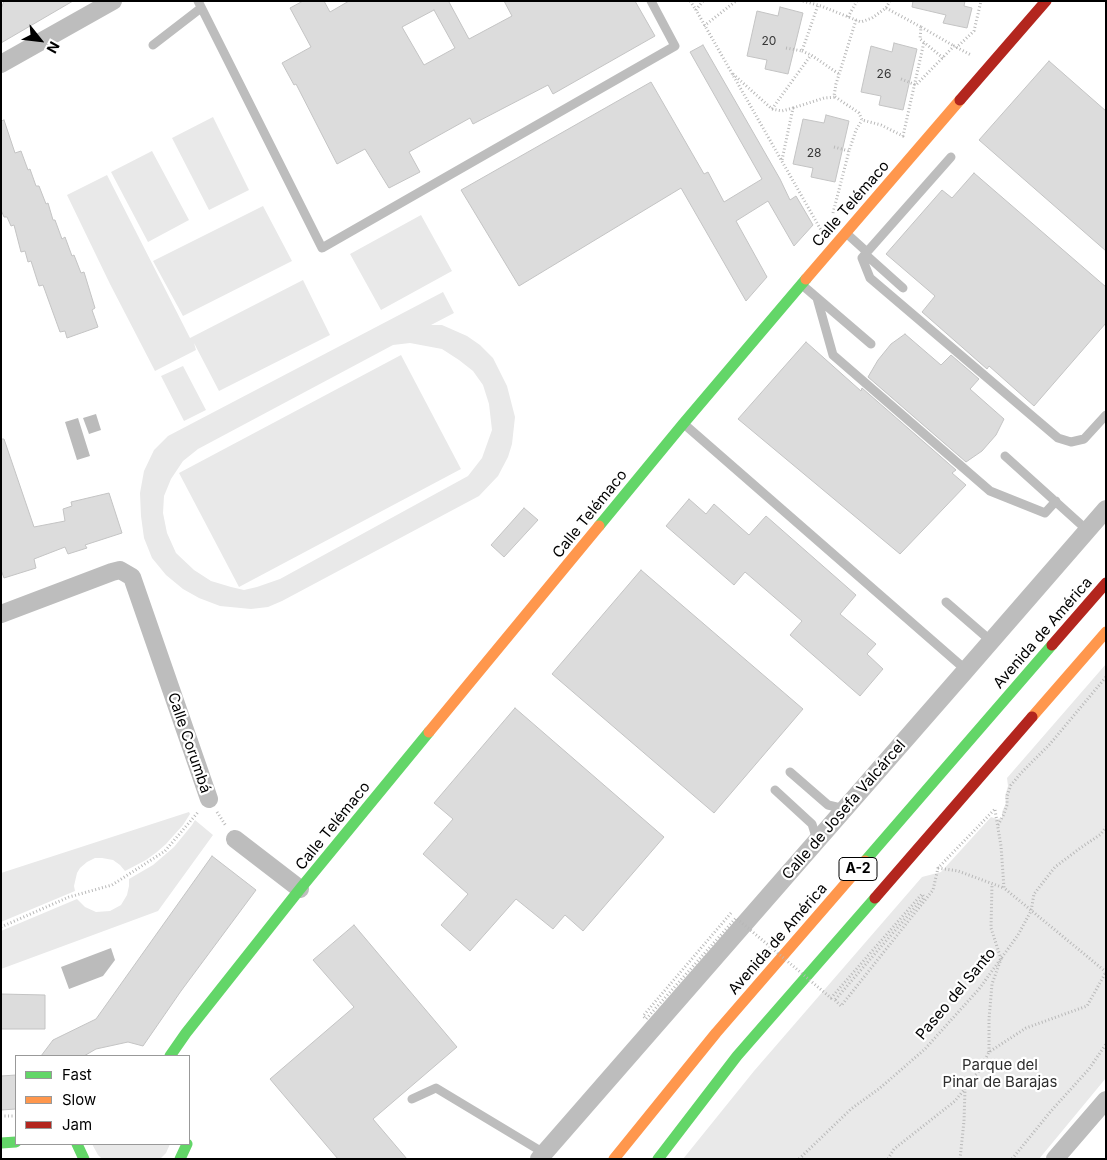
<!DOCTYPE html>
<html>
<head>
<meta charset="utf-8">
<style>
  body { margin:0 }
  #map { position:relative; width:1107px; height:1160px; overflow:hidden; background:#fff; font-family:Inter,sans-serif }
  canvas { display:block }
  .frame { position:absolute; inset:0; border:2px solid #000; pointer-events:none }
  .legend { position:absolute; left:15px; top:1055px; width:175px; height:90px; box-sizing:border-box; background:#fff; border:1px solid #999; margin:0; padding:6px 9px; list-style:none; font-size:15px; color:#000 }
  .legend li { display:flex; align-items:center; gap:10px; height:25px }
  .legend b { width:25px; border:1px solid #999 }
  .north { position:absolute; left:15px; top:15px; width:50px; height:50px; -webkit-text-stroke:4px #fff; paint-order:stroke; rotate:119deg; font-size:14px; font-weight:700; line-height:20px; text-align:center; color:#000 }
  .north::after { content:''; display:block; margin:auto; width:18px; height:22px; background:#000; clip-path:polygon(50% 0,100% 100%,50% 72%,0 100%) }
</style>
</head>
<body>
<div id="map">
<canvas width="1107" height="1160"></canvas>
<div class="frame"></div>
<ul class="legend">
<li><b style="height:6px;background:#63d668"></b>Fast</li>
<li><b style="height:6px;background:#ff974d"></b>Slow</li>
<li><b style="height:6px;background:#b3261e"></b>Jam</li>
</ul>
<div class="north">N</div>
</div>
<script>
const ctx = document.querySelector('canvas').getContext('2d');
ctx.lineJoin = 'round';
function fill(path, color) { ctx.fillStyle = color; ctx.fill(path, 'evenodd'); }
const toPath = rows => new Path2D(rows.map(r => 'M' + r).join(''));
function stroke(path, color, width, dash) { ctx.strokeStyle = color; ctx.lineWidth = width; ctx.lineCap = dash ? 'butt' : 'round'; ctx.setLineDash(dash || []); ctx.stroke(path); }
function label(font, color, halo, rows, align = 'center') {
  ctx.font = font + ' Inter,sans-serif'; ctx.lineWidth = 4.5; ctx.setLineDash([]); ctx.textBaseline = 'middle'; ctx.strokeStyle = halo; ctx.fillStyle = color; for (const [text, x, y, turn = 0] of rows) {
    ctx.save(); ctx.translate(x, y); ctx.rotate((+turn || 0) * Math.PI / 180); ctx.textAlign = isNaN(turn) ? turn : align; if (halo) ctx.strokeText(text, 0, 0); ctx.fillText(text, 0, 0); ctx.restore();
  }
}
fill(toPath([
  [213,117,249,190,209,210,172,138],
  [152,151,189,220,148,242,111,172],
  [107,175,190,338,303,280,330,335,219,391,194,343,196,350,155,371,110,284,67,195],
  [263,206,292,261,183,316,153,261],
  [421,215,452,271,381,310,350,254],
  [443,292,454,313,431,325,442,325,467,336,480,345,493,358,507,386,515,417,512,444,508,457,498,476,479,496,282,601,268,607,251,609,220,606,199,598,183,589,166,575,152,558,144,538,141,516,140,493,144,471,154,450,168,436],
  [410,343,442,349,459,360,473,371,483,385,489,404,492,430,482,458,468,476,280,579,257,587,244,590,231,587,211,581,194,570,176,553,167,533,163,513,164,496,171,479,183,461,198,449,393,345],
  [401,355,461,469,239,587,179,473],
  [183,366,206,410,184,421,161,376],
  [1106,664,1106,1078,1039,1159,683,1159,754,1071,922,877,941,872,991,817,997,819,1002,818,1002,812,1006,803,1005,796,1008,786,1007,778],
  [189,812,190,814,183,825,166,844,157,852,146,860,125,871,120,865,113,860,102,858,95,858,87,862,80,868,77,873,74,886,75,891,1,922,1,873],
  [195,820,213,835,158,911,1,969,1,931,77,899,85,907,96,912,110,911,121,905,127,895,129,886,129,879,153,865,174,847,192,825],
  [92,1144,170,1144,166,1153,160,1159,102,1159,98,1155]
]), '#e9e9e9');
fill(toPath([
  [96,414,101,430,89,434,83,418],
  [78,418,90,456,77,460,65,422],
  [111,948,115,960,103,976,69,989,61,967]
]), '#bbb');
const building = toPath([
  [4,1,73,1,1,43,1,9,4,1],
  [303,1,324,1,330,12,349,1,450,1,449,2,469,39,512,16,504,1,635,1,655,36,553,94,548,85,473,124,470,118,409,152,420,172,389,188,365,149,337,164,296,84,294,85,282,63,311,47,290,8,303,1],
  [434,10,455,48,424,65,402,27,434,10],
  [913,1,965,1,964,6,972,8,967,28,943,23,946,15,912,7,913,1],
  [780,7,803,13,788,74,765,69,767,60,747,56,757,11,778,16,780,7],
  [894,43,917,49,903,110,879,105,881,96,861,92,871,46,892,52,894,43],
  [703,45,780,179,790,200,796,196,813,225,794,246,768,201,736,221,767,277,746,301,681,188,519,286,461,190,651,82,704,174,708,172,724,202,762,179,690,52,703,45],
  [1049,61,1106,111,1106,251,979,140,1049,61],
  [826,115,849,121,835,182,811,177,813,168,793,164,803,119,824,123,826,115],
  [4,120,15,153,21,151,28,170,30,169,36,186,39,186,46,204,48,203,53,220,55,220,62,239,65,237,72,256,74,255,81,273,84,272,95,308,92,310,98,327,67,338,65,331,60,332,43,285,39,286,31,261,28,262,25,251,21,252,14,225,11,226,7,217,4,217,1,210,1,121,4,120],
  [974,173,1106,287,1106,323,1034,406,989,366,987,369,922,312,935,296,886,254,942,190,952,198,974,173],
  [905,334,941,365,951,355,979,379,970,389,1004,419,996,435,982,451,966,462,868,377,878,360,891,344,905,334],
  [806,342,861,391,862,388,956,470,952,473,966,485,900,554,738,419,806,342],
  [1,439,4,439,34,527,65,521,63,509,72,506,71,502,109,493,122,533,85,545,87,548,68,554,65,547,34,559,36,568,4,578,1,570,1,439],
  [689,499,706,514,714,504,749,535,766,516,856,595,840,614,876,644,867,654,883,669,860,696,790,635,802,621,745,572,734,585,666,526,689,499],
  [524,508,538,520,504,557,491,545,524,508],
  [641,570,803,709,714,813,552,674,641,570],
  [515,708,664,837,583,931,565,915,553,929,516,899,470,951,441,925,468,894,423,854,453,819,434,803,515,708],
  [212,856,256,890,181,991,143,1046,128,1042,96,1049,84,1056,41,1056,53,1040,96,1019,212,856],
  [354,925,457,1047,373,1119,407,1159,338,1159,270,1079,354,1007,313,960,354,925],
  [1,994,45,995,45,1029,1,1029,1,994],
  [16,1075,16,1109,1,1110,1,1076,16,1075]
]);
fill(building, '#dcdcdc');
stroke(building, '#c4c4c4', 1);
stroke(toPath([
  [690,1,696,10],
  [703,1,696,10,821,230],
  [803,1,821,6,861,22,872,18,886,8,890,1],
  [886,8,921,27],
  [848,17,857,1],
  [856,20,836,84,834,96,859,113,862,120,881,125,903,136,924,42],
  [704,26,736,1],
  [786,48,802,51,818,5],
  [956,48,974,31,981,1],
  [802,51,811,55,839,74],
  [943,58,920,39,921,27,954,46],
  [733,74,772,109,811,55],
  [901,79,916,85,954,46,971,55],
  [793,108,824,98,836,97],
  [772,109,782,111,793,108,782,160],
  [834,147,849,151,856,130,862,120],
  [833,213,849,151],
  [995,810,1001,846,1004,888,1106,972],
  [217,812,226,826],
  [998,825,1004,814,1007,805,1007,796,1011,785,1021,773,1050,744,1106,677],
  [938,868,958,871,1004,888],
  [1,927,69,897,112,885,165,851,199,811],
  [835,1000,841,1006,933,890,938,868,995,809],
  [989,1052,989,1019,992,984,1001,959,991,928,992,884],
  [1,1116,16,1116],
  [799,1159,851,1109,880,1088,925,1049,979,989,1018,935,1031,911,1034,894,1055,867,1079,849,1101,834,1106,827],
  [888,1159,894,1149,955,1101,979,1071,989,1052,1026,1028,1087,1006,1106,972],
  [960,1159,964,1121,965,1089],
  [1012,1159,1051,1111,1089,1069,1106,1044]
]), '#b8b8b8', 3, [1, 2.5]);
stroke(toPath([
  [198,1,322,248,675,46,651,1],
  [153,45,201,8],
  [846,233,867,252,862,258,870,278,1058,438,1071,442,1084,439,1106,415],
  [867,252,951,157],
  [865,254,903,288],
  [801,284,871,344],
  [817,298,833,355,990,491,1045,513,1056,501],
  [684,424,966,670],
  [1005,456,1087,530],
  [946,602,991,641],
  [790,772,828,805,845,809],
  [775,790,812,824,817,840],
  [412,1099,436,1088,544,1153]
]), '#bdbdbd', 9);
stroke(toPath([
  [1,64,113,1],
  [1,614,112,572,120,570,132,577,209,799],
  [235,839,300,889],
  [539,1159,966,670,1106,509],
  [1055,1159,1106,1100]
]), '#bdbdbd', 18);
stroke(toPath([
  [599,526,683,424,806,279],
  [865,861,1052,645],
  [170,1056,186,1033,300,889,429,732],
  [1,1143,16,1142],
  [77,1144,84,1159],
  [180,1159,187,1144],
  [658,1159,737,1056,875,898]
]), '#63d668', 11);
stroke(toPath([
  [806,279,960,100],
  [1032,717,1106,632],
  [429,732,599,526],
  [614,1159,716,1033,865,861]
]), '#ff974d', 11);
stroke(toPath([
  [960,100,1046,1],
  [1052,645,1106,583],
  [875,898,1032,717]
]), '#b3261e', 11);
stroke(toPath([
  [731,913,643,1016,646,1019,736,918,831,998,922,894,924,897,835,1000]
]), '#b8b8b8', 3, [1, 2.5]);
label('12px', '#373737', null, [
  ["20",769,41],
  ["26",884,74],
  ["28",814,153]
]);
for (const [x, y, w] of [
  [858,869,38]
]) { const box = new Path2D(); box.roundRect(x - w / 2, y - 11.5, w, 23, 4); ctx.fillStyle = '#fff'; ctx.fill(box); stroke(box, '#000', 1); }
label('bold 14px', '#000', null, [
  ["A-2",858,869]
]);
label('15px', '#000', '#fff', [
  ["Calle Telémaco",851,204,-49],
  ["Calle Telémaco",590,514,-51],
  ["Avenida de América",1043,633,-49],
  ["Calle Corumbá",189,743,71],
  ["Calle de Josefa Valcárcel",844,810,-49],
  ["Calle Telémaco",333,826,-51],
  ["Avenida de América",778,939,-49],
  ["Paseo del Santo",956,994,-50]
]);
label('15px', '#2e2e2e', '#fff', [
  ["Parque del",1000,1065],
  ["Pinar de Barajas",1000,1082]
]);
</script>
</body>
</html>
